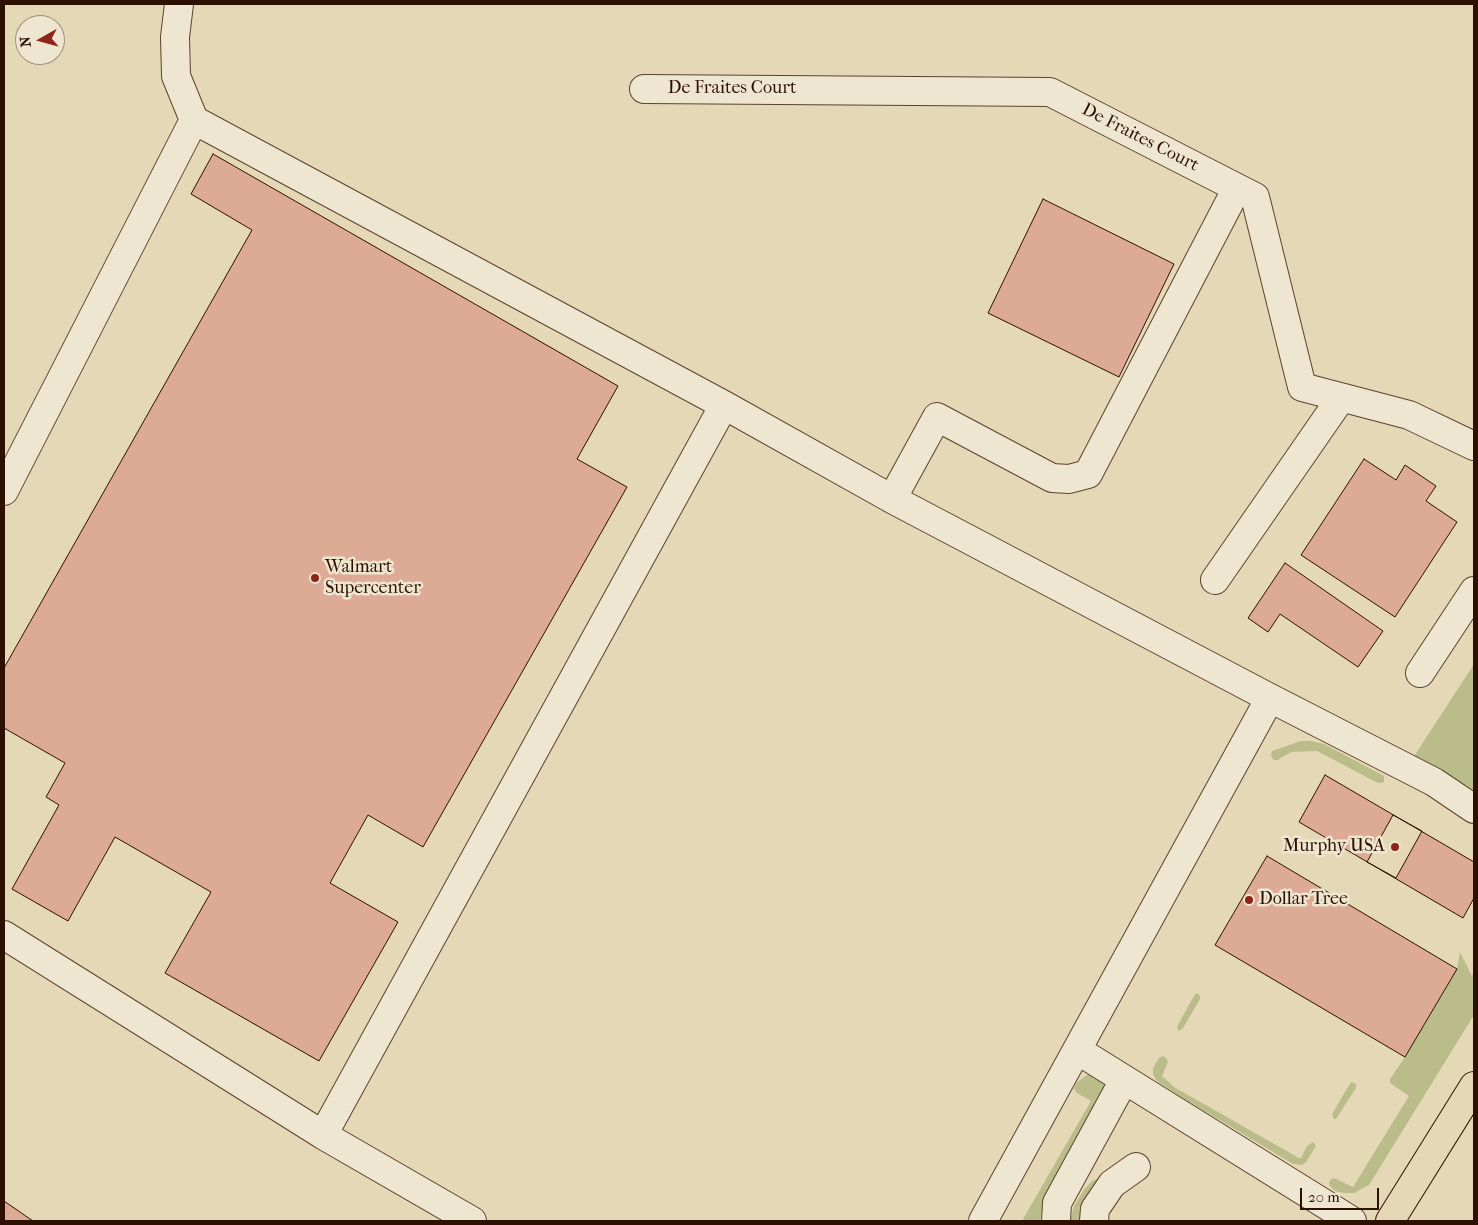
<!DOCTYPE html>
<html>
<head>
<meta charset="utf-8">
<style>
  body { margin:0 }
  #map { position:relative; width:1478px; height:1225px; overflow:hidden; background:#e5d8b6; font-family:"IM FELL French Canon",serif }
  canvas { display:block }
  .frame { position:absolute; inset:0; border:5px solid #2d1000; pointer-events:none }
  .north { position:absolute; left:15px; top:15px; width:50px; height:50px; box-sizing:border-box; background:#eee6d0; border:1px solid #a1907d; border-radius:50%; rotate:263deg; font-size:14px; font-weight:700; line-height:20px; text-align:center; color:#2d1000 }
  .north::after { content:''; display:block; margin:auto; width:18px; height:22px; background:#8f2418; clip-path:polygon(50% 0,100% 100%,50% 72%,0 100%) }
  .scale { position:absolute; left:1300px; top:1188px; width:79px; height:22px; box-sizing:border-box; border:2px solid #2d1000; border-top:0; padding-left:6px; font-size:15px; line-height:18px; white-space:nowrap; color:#2d1000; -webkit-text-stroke:4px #eee6d0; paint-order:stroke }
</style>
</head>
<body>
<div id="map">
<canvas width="1478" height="1225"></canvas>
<div class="frame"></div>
<div class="north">N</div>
<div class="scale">20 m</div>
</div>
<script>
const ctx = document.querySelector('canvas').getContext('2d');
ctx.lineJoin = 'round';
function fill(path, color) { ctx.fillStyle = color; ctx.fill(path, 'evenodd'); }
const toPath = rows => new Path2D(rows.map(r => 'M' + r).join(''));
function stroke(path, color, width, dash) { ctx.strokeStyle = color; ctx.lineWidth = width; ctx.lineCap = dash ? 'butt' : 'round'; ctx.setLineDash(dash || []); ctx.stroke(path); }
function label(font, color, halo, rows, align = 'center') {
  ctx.font = font + ' "IM FELL French Canon",serif'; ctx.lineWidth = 5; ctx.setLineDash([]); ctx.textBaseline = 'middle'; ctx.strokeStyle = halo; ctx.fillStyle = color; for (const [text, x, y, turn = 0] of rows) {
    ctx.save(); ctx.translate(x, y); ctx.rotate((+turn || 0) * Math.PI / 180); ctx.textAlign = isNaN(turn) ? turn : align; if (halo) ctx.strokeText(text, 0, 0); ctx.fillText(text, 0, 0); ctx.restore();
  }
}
fill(toPath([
  [1474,664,1474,790,1413,758],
  [1301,741,1311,741,1324,744,1384,776,1384,782,1381,783,1376,782,1317,751,1292,752,1284,756,1278,760,1274,760,1272,758,1271,755,1272,751],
  [1460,952,1472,976,1474,972,1474,1015,1369,1185,1354,1193,1344,1193,1335,1191,1330,1186,1329,1184,1330,1180,1334,1178,1353,1187,1409,1096,1390,1083,1390,1079,1405,1057,1457,969],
  [1197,993,1200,996,1200,999,1183,1028,1179,1031,1177,1028,1178,1025,1195,994],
  [1163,1056,1166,1058,1168,1062,1162,1076,1174,1087,1299,1158,1301,1158,1307,1146,1313,1142,1316,1146,1306,1162,1302,1165,1293,1164,1178,1095,1156,1080,1153,1074,1153,1068,1159,1058],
  [1094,1074,1104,1082,1105,1086,1103,1092,1044,1198,1040,1221,1022,1221,1091,1101,1077,1093,1074,1089,1076,1083,1087,1075],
  [1351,1082,1356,1084,1356,1088,1336,1119,1334,1119,1332,1114],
  [1099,1179,1081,1221,1070,1221,1074,1206,1083,1191,1090,1183,1094,1180]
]), '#babd8a');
const building = toPath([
  [213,154,618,386,577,459,627,487,423,847,368,815,330,883,398,922,319,1061,165,973,211,892,115,837,68,921,12,889,59,805,46,797,65,763,4,728,4,668,252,230,191,194,213,154],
  [1043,199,1174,264,1119,377,988,313,1043,199],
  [1364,459,1396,480,1405,465,1436,486,1426,501,1457,522,1395,617,1301,555,1364,459],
  [1285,563,1383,631,1358,667,1280,614,1268,632,1248,618,1285,563],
  [1325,775,1474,862,1474,898,1463,918,1299,822,1325,775],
  [1393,815,1422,831,1396,878,1367,862,1393,815],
  [1267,856,1457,969,1405,1057,1215,945,1267,856],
  [4,1201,33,1221,4,1221,4,1201]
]);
fill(building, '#ddab95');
stroke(building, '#2d1000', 1);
const minor = toPath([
  [179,4,175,37,176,76,194,120],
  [644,89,1050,92,1255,197,1302,387,1409,415,1474,446],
  [4,491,194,120,724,405,892,499,1270,698,1434,782,1474,809],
  [892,499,937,417,1052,478,1069,479,1088,474,1237,188],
  [1215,580,1341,398],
  [1420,673,1474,591],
  [4,935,323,1135,472,1221],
  [1077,1050,1352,1221],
  [323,1135,724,405],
  [983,1221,1270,698],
  [1056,1221,1057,1203,1124,1080],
  [1094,1221,1095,1209,1112,1184,1136,1167]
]);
const major = toPath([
  [1390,1221,1474,1086]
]);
stroke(minor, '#5b422e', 30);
stroke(major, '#2d1000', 30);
stroke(minor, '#eee6d0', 28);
stroke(major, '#e5d8b6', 28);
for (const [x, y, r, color] of [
  [315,578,5,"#8f2418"],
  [1395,847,5,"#8f2418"],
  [1249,900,5,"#8f2418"]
]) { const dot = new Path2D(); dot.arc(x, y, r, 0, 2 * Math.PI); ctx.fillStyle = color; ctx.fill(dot); stroke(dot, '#eee6d0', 2); }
label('18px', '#2d1000', '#eee6d0', [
  ["De Fraites Court",732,89],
  ["De Fraites Court",1140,138,27]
]);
label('18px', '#2d1000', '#eee6d0', [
  ["Walmart",325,568],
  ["Supercenter",325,589],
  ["Murphy USA",1385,847,"right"],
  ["Dollar Tree",1259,900]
], 'left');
</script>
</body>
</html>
